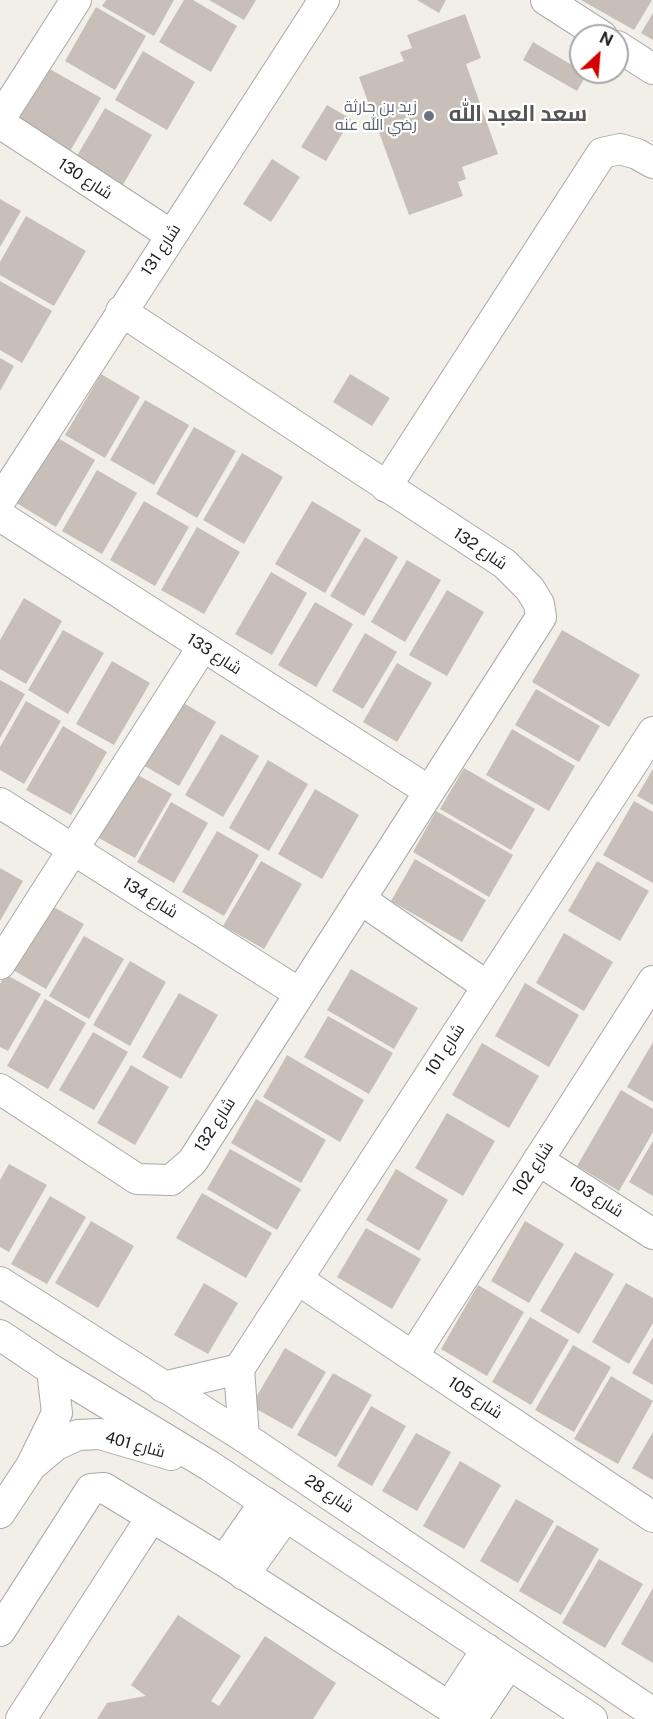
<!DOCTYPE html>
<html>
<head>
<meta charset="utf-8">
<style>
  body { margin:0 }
  #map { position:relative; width:653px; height:1719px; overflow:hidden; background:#f2efe9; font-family:"Public Sans",sans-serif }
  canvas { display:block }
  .north { position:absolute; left:569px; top:24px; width:60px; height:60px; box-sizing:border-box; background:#fff; border:2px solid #a7a7a7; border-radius:50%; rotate:26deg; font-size:16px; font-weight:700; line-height:24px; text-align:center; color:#222 }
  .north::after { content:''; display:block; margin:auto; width:21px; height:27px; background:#d40000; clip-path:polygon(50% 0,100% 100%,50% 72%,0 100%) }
</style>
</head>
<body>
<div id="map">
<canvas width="653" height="1719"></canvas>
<div class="north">N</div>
</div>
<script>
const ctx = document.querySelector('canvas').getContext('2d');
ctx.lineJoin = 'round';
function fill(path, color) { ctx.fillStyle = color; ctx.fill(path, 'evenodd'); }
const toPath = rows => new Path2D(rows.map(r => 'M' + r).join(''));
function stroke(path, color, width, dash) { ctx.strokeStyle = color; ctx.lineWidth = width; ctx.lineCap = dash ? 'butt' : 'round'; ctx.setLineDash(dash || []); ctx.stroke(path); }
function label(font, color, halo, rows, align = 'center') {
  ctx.font = font + ' "Public Sans",Cairo,sans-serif'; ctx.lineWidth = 4.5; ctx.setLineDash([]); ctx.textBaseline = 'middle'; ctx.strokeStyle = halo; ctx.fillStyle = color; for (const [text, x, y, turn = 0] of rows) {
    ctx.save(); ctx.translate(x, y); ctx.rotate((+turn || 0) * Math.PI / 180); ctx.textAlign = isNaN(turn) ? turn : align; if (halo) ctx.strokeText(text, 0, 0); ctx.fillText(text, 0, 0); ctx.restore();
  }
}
fill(toPath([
  [106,0,174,0,154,36,102,6],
  [184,0,193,0,237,26,211,72,159,42],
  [209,0,256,0,244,20],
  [417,0,446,0,439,13],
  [581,0,652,0,634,30],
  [96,7,146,36,115,90,65,61],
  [653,13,653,40,641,33],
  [465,14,481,58,466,64,498,154,462,167,466,179,458,182,463,196,409,215,359,77,404,61,400,52,412,48,407,35],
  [533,42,587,74,577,91,523,60],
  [143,51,195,82,167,130,115,100],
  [48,68,101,98,69,153,17,122],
  [327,105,351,119,326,161,301,147],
  [105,108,152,135,121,188,74,161],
  [272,159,300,177,271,222,243,204],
  [0,199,21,211,0,247],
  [26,216,86,251,54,306,0,275,0,262],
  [0,281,52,311,22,363,0,350],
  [0,358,14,366,0,391],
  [101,374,140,397,105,458,65,435],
  [350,374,390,398,372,426,333,402],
  [145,400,189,425,154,485,110,460],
  [194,427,236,451,197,518,156,494],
  [51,434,95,460,56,527,13,501],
  [242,453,283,477,244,544,203,520],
  [97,470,137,493,102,554,62,531],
  [144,501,189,527,155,586,110,560],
  [312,501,361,530,325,593,275,564],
  [197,527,240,552,204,614,161,590],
  [365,537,398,557,364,616,330,596],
  [407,560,441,580,405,642,371,622],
  [271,572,307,593,272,655,235,634],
  [447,590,484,612,447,676,409,655],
  [24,598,62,621,26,684,0,669,0,640],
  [315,602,353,624,316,687,278,665],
  [63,630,104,653,68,714,28,690],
  [562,630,640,675,609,727,532,682],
  [365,633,397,652,363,709,332,691],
  [112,661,150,683,114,745,76,724],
  [397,663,432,683,397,742,363,722],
  [0,680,25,694,0,738],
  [536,689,600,726,579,762,515,725],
  [26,701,61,721,24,784,0,770,0,747],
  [180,701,216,722,179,786,143,765],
  [63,726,107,752,71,815,26,790],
  [512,729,575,766,549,811,486,775],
  [221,734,259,756,223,817,185,795],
  [268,760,308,784,269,851,229,828],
  [464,768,535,809,511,850,440,809],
  [653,769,653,805,637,796],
  [134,773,172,794,135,858,97,837],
  [315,789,359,815,322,879,278,854],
  [634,801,653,812,653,883,603,855],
  [171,802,208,823,174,883,137,862],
  [436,811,513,855,489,897,413,852],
  [217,831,259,855,224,916,182,892],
  [415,859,486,900,462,942,391,901],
  [261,861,302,884,264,949,223,926],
  [597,861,649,891,620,941,568,911],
  [0,868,23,881,0,921],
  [43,901,84,924,46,989,6,966],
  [564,933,613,962,584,1011,536,983],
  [84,936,124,959,89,1019,49,996],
  [130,961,166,982,130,1046,93,1025],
  [351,969,418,1008,394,1049,327,1010],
  [5,974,41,994,8,1051,0,1047,0,984],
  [525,983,579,1015,549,1067,495,1036],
  [179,993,218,1015,181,1079,142,1057],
  [45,999,86,1023,48,1089,7,1066],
  [328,1016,393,1053,369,1094,304,1057],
  [93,1032,128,1052,94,1110,59,1090],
  [653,1042,653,1102,627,1087],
  [482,1043,539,1076,509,1128,452,1095],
  [287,1055,364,1100,340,1142,263,1097],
  [131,1065,169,1087,135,1145,97,1123],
  [621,1090,653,1109,653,1132,619,1191,577,1166],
  [256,1099,326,1140,301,1183,231,1143],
  [447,1113,495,1141,463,1196,415,1168],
  [653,1141,653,1196,629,1182],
  [230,1149,301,1189,277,1230,207,1189],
  [9,1164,47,1185,9,1252,0,1247,0,1180],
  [396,1169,448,1200,419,1251,366,1220],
  [202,1193,272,1233,246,1278,176,1238],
  [50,1196,86,1217,47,1284,11,1264],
  [91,1221,134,1246,98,1308,55,1283],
  [525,1221,564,1244,529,1303,491,1281],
  [366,1228,421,1259,392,1309,337,1277],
  [575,1252,614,1274,579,1334,540,1311],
  [204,1283,238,1303,208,1354,174,1335],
  [626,1283,653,1298,653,1323,629,1364,592,1342],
  [478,1285,524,1312,487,1376,441,1349],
  [530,1317,569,1340,531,1405,492,1382],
  [653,1337,653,1385,632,1373],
  [573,1345,611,1367,574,1432,535,1410],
  [285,1348,326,1372,292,1429,251,1406],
  [333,1373,372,1395,336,1457,297,1435],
  [611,1376,653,1401,618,1464,574,1439],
  [371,1406,406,1426,372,1486,337,1466],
  [653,1432,653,1480,632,1468],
  [416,1433,451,1452,417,1511,382,1491],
  [460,1461,501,1485,464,1549,423,1526],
  [516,1499,554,1521,518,1583,480,1561],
  [557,1525,599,1549,561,1615,519,1591],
  [599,1559,643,1584,605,1648,562,1623],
  [653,1588,653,1663,621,1644],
  [178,1615,241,1656,211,1701,219,1706,265,1636,336,1683,313,1719,97,1719,107,1703,146,1696,131,1685]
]), '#c7bfb8');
const minor = toPath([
  [546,0,602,36],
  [617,46,653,69],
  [0,119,76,0],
  [0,123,171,235],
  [386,487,602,153,620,149,637,154,653,163],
  [0,501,324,0],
  [0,516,429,791],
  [0,803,299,993],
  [360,899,487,986],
  [0,964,203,646],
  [0,1089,137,1179,171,1180,192,1162,541,617,539,604,530,589,505,564,121,311],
  [538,1160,653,1234],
  [297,1279,653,1517],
  [0,1282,244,1437,653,1713],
  [0,1335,52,1370,210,1466,592,1719],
  [413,1356,653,981],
  [163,1387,239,1369],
  [244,1437,239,1369,653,732],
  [31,1466,56,1445,78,1435,100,1434,171,1455],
  [0,1513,31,1466,57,1413,52,1370],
  [224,1561,265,1502],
  [244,1575,286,1516],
  [0,1631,91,1489,104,1488,224,1561,468,1719],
  [449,1707,487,1649],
  [21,1719,151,1518],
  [472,1719,509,1664]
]);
stroke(minor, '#a9a9a9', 32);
stroke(minor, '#fff', 30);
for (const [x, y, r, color] of [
  [429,116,6,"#6b7280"]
]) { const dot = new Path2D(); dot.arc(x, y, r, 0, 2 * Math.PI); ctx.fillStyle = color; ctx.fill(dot); stroke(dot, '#fff', 2); }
label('16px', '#5b616d', '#fff', [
  ["زيد بن حارثة",417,107],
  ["رضي الله عنه",417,125]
], 'right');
label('16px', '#222', '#fff', [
  ["شارع 130",85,179,33],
  ["شارع 131",161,250,-57],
  ["شارع 132",480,549,34],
  ["شارع 133",214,654,33],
  ["شارع 134",150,898,32],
  ["شارع 101",445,1050,-57],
  ["شارع 132",215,1125,-57],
  ["شارع 102",533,1169,-57],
  ["شارع 103",596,1197,33],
  ["شارع 105",475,1398,34],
  ["شارع 401",135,1445,15],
  ["شارع 28",329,1494,34]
]);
label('bold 22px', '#555', '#fff', [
  ["سعد العبد الله",518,114]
]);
</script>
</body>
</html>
